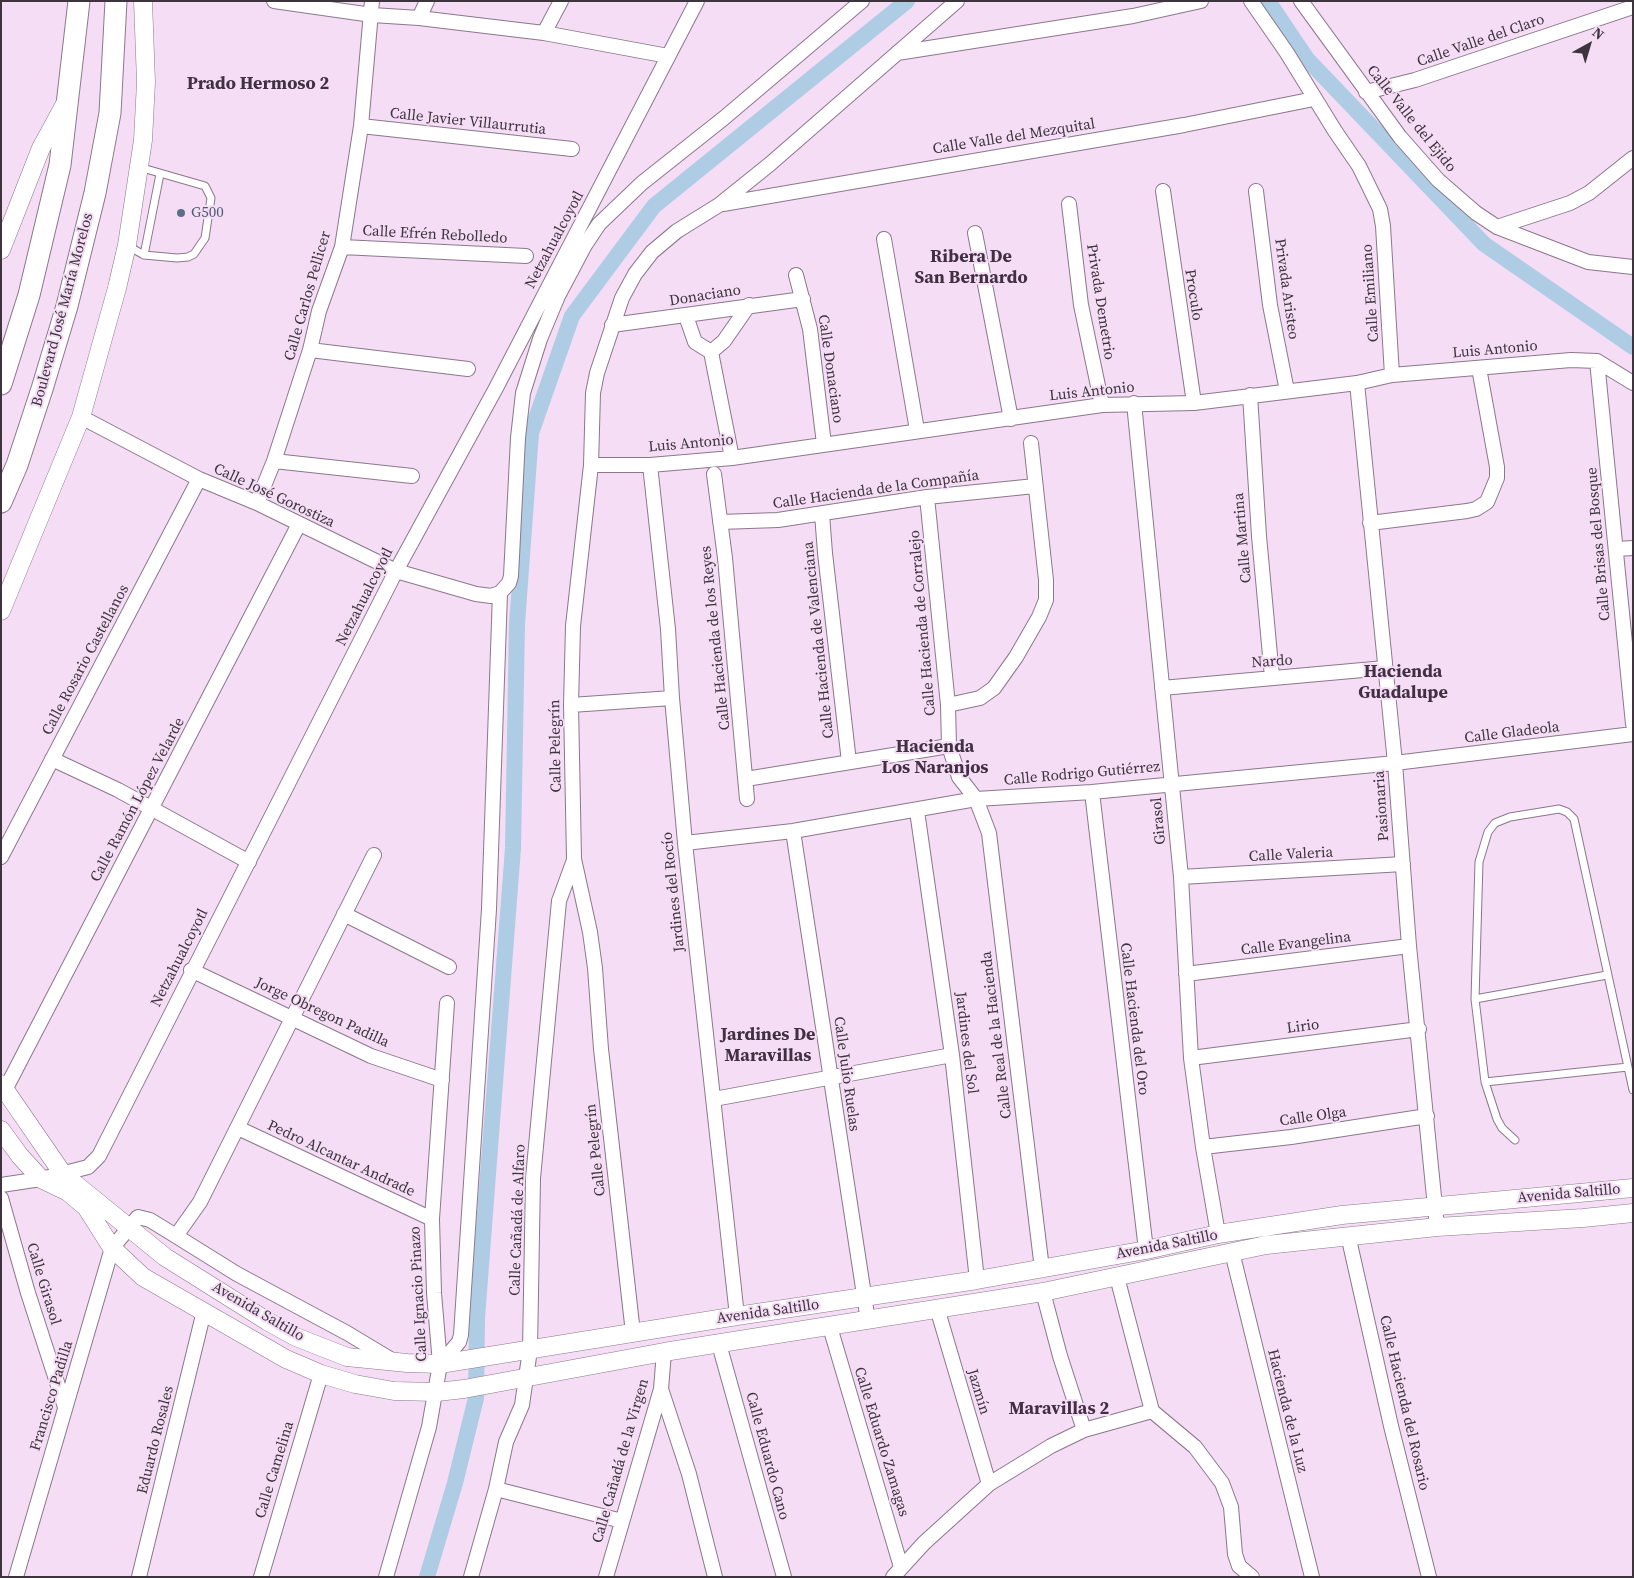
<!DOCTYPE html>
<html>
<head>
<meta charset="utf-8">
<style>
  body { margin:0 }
  #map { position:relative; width:1634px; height:1578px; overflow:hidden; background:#f5ddf5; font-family:"Source Serif 4",serif }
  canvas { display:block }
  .frame { position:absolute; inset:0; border:2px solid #3d343d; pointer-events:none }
  .north { position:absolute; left:1564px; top:20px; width:50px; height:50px; -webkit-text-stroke:4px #f5ddf5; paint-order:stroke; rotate:39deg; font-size:14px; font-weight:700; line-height:20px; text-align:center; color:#3d343d }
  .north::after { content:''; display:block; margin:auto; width:18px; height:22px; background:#3d343d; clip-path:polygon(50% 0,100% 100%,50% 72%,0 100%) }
</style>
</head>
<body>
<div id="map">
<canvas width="1634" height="1578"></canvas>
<div class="frame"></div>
<div class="north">N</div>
</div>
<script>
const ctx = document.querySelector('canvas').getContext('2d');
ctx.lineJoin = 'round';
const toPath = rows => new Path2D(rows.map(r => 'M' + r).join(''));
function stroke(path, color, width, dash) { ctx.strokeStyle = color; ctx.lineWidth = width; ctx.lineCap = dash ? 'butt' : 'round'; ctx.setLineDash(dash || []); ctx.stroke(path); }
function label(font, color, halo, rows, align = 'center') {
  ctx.font = font + ' "Source Serif 4",serif'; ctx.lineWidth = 4; ctx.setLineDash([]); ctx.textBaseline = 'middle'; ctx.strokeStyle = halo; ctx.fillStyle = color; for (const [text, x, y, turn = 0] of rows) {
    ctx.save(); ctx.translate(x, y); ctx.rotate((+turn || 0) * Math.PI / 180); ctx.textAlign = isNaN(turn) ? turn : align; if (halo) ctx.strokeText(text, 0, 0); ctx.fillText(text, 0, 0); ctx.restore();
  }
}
stroke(toPath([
  [1268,1,1307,59,1484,244,1633,347],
  [427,1577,455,1483,476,1398,477,1318,513,848,517,624,531,433,572,316,654,206,907,1]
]), '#afcce5', 16);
const service = toPath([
  [128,246,144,255,177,258,188,257,194,254,205,238,211,198,205,186,139,167],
  [144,255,160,174],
  [1475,999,1479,862,1488,832,1495,823,1510,817,1559,809,1567,812,1574,819,1633,1090],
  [1485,1082,1628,1067],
  [1515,1140,1502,1128,1497,1119,1485,1082,1475,999,1607,975]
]);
const minor = toPath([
  [274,1,372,15,419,18,544,33,668,56],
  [1251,1,1287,53,1335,131,1359,166,1380,209,1383,226,1392,375],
  [1301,1,1400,137,1438,180,1476,213,1497,227,1588,262,1633,267],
  [419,18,427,1],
  [544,33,561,1],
  [897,53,1133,16,1201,1],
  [1366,92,1415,80,1633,7],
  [361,126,572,149],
  [1163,191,1194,403],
  [1256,191,1270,305,1287,391],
  [723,204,1184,125,1314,99],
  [1069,204,1081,305,1102,405],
  [1497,227,1570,203,1589,193,1633,158],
  [975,233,1011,419],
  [884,239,917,430],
  [342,247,526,256],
  [796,275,810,329,824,444],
  [686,316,695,342,711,352],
  [612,325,803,299],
  [310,350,468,369],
  [711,352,732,458],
  [711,352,724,341,749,305],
  [1597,361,1633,724],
  [1357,383,1395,763,1409,946,1437,1227],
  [1250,395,1259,536,1272,677],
  [1134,403,1181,877,1191,1058,1203,1147,1218,1234],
  [81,417,199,479,257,503,396,571,476,594,491,596,500,593,509,583,511,576,518,438,523,393,540,339,558,296,585,245,599,224,642,183,724,118,862,1],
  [274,461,412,476],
  [591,465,650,465,732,458,1102,405,1194,403,1357,383,1392,375,1571,360,1597,361,1633,383],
  [650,465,668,629,672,698,685,843,737,1316],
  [714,474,725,558,747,799],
  [927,497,948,705,949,746,959,777,976,799,989,833,1042,1269],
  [257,503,274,461,310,350,319,311,342,247,361,126,372,1],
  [822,514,825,553,849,762],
  [720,522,778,520,927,497,1035,486],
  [1370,523,1467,511,1476,509,1487,502,1497,478,1497,467,1479,368],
  [1617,549,1633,548],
  [1162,688,1385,668],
  [571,705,672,698],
  [948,705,980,698,994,688,1016,657,1039,617,1046,600,1046,580,1031,443],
  [52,759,118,790,249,862],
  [746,779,949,746],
  [1092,792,1146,1250],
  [917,811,952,1055,977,1280],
  [793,831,868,1321],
  [685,843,793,831,976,799,1092,792,1395,763,1633,734],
  [1,857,199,479],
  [1181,877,1403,864],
  [344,914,449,967],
  [191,970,371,1056,442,1080],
  [1186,974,1409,946],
  [1191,1058,1419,1029],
  [5,1090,299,524],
  [714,1099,952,1055],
  [238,1128,432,1219],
  [1203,1147,1291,1137,1427,1116],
  [1,1185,41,1179,88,1167,99,1156,396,571,496,388,697,1],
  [1,1198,28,1293,65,1407],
  [1348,1235,1391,1426,1429,1577],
  [176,1236,237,1274,347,1333,392,1360],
  [1232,1252,1312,1577],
  [1117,1277,1152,1411,1195,1447,1222,1483,1231,1507,1235,1554,1239,1566,1252,1577],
  [1043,1292,1060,1356,1084,1430],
  [937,1308,989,1484],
  [830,1327,901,1567],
  [633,1333,601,1049,595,968,590,932,574,859,571,705,573,626,591,465,593,393,597,373,622,298,635,274,652,252,677,231,719,205,770,164,957,1],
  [719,1344,784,1577],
  [440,1364,459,1342,461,1335,489,909,500,593],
  [661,1389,689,1474,715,1577],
  [496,1489,622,1521],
  [16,1577,112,1248,138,1217,150,1220,176,1236,200,1202,374,855],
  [139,1577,204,1311],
  [261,1577,321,1374],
  [386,1577,429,1427,440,1364,434,1293,432,1219,447,1003],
  [471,1577,496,1489,506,1442,522,1405,530,1350,533,1178,559,901,574,860],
  [606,1577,661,1389,664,1352],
  [893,1577,924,1543,989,1484,1051,1446,1084,1430,1152,1411]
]);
const tertiary = toPath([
  [1,250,41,148,65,104],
  [1,611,81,417,117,288,127,245,143,140,146,82,143,1],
  [1,1084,63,1174,165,1257,267,1321,296,1337,347,1357,407,1363,440,1364,737,1316,977,1280,1146,1250,1218,1234,1342,1215,1633,1188],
  [1,1130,20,1156,41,1179,68,1192,86,1207,112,1248,143,1277,286,1359,321,1374,355,1384,394,1391,437,1392,464,1389,664,1352,1043,1292,1266,1245,1437,1227,1583,1218,1633,1213]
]);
const primary = toPath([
  [1,384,29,295,60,165,79,1],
  [1,502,17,465,42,389,67,306,95,193,110,113,116,1]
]);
stroke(service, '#8c778c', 9);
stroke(minor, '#8c778c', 16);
stroke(tertiary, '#8c778c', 19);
stroke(primary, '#8c778c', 23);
stroke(service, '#fff', 7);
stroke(minor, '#fff', 14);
stroke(tertiary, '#fff', 18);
stroke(primary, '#fff', 21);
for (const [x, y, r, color] of [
  [181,213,5,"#5c6f8a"]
]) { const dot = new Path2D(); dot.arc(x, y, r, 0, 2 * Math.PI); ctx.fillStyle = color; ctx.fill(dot); stroke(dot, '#f5ddf5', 2); }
label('15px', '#3d343d', '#f5ddf5', [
  ["Calle Valle del Claro",1481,41,-19],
  ["Calle Valle del Ejido",1411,119,51],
  ["Calle Javier Villaurrutia",468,122,6],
  ["Calle Valle del Mezquital",1014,137,-9],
  ["Calle Efrén Rebolledo",435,235,3],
  ["Netzahualcoyotl",555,240,-62],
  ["Privada Aristeo",1286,289,82],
  ["Calle Emiliano",1371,293,-94],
  ["Proculo",1193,295,81],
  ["Calle Carlos Pellicer",308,296,-74],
  ["Donaciano",705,296,-9],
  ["Privada Demetrio",1100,302,81],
  ["Boulevard José María Morelos",63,310,-75],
  ["Luis Antonio",1495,350,-5],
  ["Calle Donaciano",830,369,82],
  ["Luis Antonio",1092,392,-6],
  ["Luis Antonio",691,444,-5],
  ["Calle Hacienda de la Compañía",876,490,-8],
  ["Calle José Gorostiza",274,496,25],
  ["Calle Martina",1243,538,-95],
  ["Calle Brisas del Bosque",1599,544,-95],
  ["Netzahualcoyotl",365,597,-63],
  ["Calle Hacienda de Corralejo",923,623,-95],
  ["Calle Hacienda de los Reyes",716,638,-96],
  ["Calle Hacienda de Valenciana",819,640,-96],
  ["Calle Rosario Castellanos",86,660,-62],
  ["Nardo",1272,662,-4],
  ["Calle Gladeola",1512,733,-7],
  ["Calle Pelegrín",556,746,-91],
  ["Calle Rodrigo Gutiérrez",1082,774,-5],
  ["Calle Ramón López Velarde",138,800,-62],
  ["Pasionaria",1382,806,-94],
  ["Girasol",1159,821,-95],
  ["Calle Valeria",1291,855,-3],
  ["Jardines del Rocío",674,892,-96],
  ["Calle Evangelina",1296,944,-7],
  ["Netzahualcoyotl",180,958,-63],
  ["Jorge Obregon Padilla",322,1013,25],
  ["Calle Hacienda del Oro",1134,1019,83],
  ["Lirio",1303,1027,-7],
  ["Calle Real de la Hacienda",997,1035,-97],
  ["Jardines del Sol",966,1043,83],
  ["Calle Julio Ruelas",846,1074,82],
  ["Calle Olga",1313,1117,-8],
  ["Calle Pelegrín",596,1150,-96],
  ["Pedro Alcantar Andrade",341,1159,25],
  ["Avenida Saltillo",1569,1194,-5],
  ["Calle Cañadá de Alfaro",518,1220,-88],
  ["Avenida Saltillo",1167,1245,-11],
  ["Calle Girasol",43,1284,73],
  ["Calle Ignacio Pinazo",419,1294,-93],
  ["Avenida Saltillo",258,1312,30],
  ["Avenida Saltillo",768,1312,-8],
  ["Jazmín",978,1392,73],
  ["Francisco Padilla",52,1396,-73],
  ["Calle Hacienda del Rosario",1404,1403,77],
  ["Hacienda de la Luz",1287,1411,76],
  ["Eduardo Rosales",156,1440,-76],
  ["Calle Eduardo Zamagas",881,1442,73],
  ["Calle Eduardo Cano",767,1456,75],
  ["Calle Cañadá de la Virgen",621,1461,-74],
  ["Calle Camelina",275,1470,-73]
]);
label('15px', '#4e5e75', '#f5ddf5', [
  ["G500",191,213]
], 'left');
label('bold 18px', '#412f42', '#f5ddf5', [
  ["Prado Hermoso 2",258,84],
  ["Ribera De",971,257],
  ["San Bernardo",971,278],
  ["Hacienda",1403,672],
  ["Guadalupe",1403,693],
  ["Hacienda",935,747],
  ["Los Naranjos",935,768],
  ["Jardines De",768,1035],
  ["Maravillas",768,1056],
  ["Maravillas 2",1059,1409]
]);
</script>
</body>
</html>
